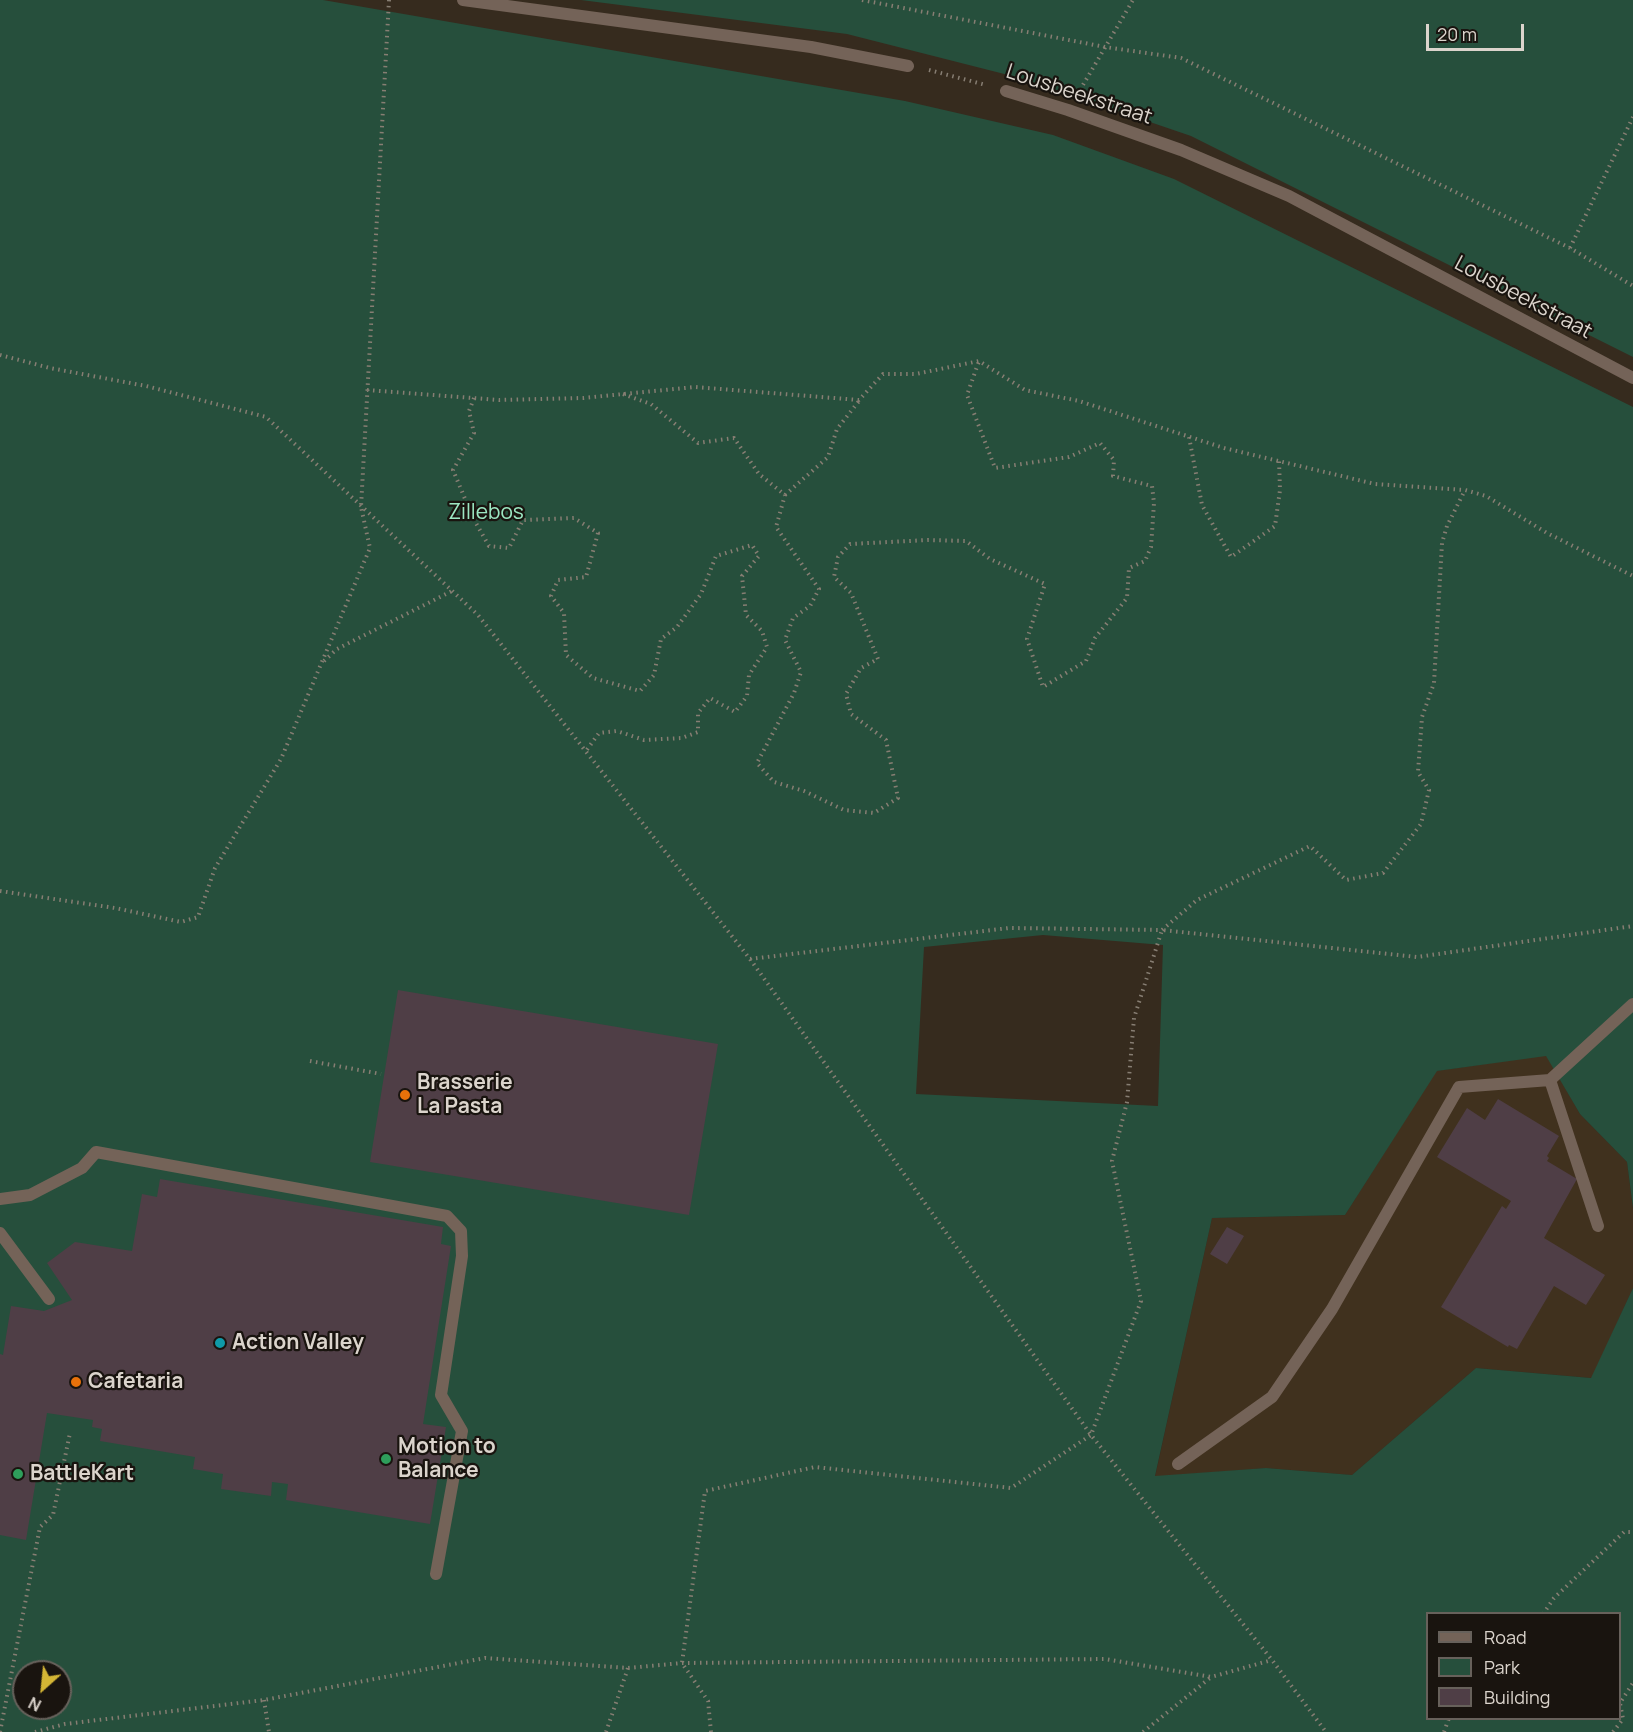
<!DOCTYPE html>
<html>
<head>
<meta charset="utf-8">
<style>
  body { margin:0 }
  #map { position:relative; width:1633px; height:1732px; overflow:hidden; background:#362b1e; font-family:Manrope,sans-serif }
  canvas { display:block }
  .legend { position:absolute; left:1426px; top:1612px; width:195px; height:108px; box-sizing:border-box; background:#19140f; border:2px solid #67615b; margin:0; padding:8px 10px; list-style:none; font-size:18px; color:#dbd4cc }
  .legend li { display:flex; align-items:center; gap:12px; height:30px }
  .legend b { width:30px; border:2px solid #67615b }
  .north { position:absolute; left:12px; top:1660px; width:60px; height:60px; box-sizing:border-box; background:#19140f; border:2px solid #67615b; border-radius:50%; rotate:207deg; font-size:16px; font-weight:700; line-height:24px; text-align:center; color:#dbd4cc }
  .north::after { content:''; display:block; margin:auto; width:21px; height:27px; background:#d4b635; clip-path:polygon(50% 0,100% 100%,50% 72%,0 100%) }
  .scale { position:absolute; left:1426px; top:24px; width:98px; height:27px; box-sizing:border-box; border:3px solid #dbd4cc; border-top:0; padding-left:8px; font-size:18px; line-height:21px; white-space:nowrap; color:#dbd4cc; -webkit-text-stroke:4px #19140f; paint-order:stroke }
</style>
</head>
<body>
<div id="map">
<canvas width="1633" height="1732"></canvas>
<ul class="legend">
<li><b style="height:8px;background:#746358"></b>Road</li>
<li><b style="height:16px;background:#264f3c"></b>Park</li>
<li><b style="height:16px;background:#4f3e46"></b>Building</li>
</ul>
<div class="north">N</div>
<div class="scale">20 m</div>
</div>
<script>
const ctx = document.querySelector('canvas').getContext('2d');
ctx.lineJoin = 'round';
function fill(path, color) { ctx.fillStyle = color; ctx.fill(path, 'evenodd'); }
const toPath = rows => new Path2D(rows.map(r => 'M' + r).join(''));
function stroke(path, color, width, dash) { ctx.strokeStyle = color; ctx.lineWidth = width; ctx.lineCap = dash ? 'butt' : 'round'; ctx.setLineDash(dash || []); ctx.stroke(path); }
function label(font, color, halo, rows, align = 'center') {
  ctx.font = font + ' Manrope,sans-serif'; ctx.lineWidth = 4.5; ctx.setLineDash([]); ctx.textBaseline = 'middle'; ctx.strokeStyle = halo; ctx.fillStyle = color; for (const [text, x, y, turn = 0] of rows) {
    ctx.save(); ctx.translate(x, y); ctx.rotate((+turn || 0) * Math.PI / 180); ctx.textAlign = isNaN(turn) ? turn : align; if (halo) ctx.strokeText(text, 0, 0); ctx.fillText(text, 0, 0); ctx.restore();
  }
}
fill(toPath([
  [1546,1055,1580,1114,1627,1162,1633,1209,1633,1288,1592,1378,1476,1368,1352,1475,1266,1468,1155,1477,1212,1218,1345,1215,1436,1071]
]), '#40311e');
fill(toPath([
  [0,0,323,0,905,101,1053,135,1174,179,1633,407,1633,1208,1627,1162,1580,1114,1546,1056,1437,1071,1345,1215,1212,1218,1155,1476,1266,1468,1352,1475,1476,1368,1591,1378,1633,1288,1633,1732,0,1732],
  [1043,935,1163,945,1158,1106,916,1094,924,947],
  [1428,1614,1620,1614,1620,1718,1428,1718],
  [24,1672,60,1672,60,1708,24,1708],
  [581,0,1633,0,1633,357,1191,136,1024,79,847,34]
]), '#264f3c');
fill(toPath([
  [398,990,718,1044,689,1215,370,1162],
  [1498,1099,1559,1136,1547,1156,1549,1158,1547,1161,1577,1179,1544,1238,1605,1275,1586,1305,1554,1286,1517,1349,1509,1345,1508,1347,1441,1307,1502,1206,1506,1209,1511,1201,1437,1157,1467,1108,1485,1120],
  [160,1179,443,1227,441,1244,451,1246,423,1424,446,1427,430,1524,286,1500,288,1484,272,1482,271,1496,221,1489,223,1474,193,1469,195,1457,100,1441,102,1429,92,1427,93,1420,47,1413,26,1540,0,1535,0,1354,3,1355,11,1306,44,1311,72,1300,47,1263,75,1242,132,1251,142,1194,157,1197],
  [1227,1227,1244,1236,1227,1264,1210,1254]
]), '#4f3e46');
stroke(toPath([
  [862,0,1105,47,1181,58,1570,248,1633,286],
  [929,70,986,85],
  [1080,90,1133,0],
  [1570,248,1633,117],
  [0,355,50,368,146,386,266,417,478,615,750,959,1091,1435,1272,1660,1326,1732],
  [367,390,499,400,583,398,695,387,859,400,883,374,916,374,979,361,1025,390,1079,401,1224,448,1375,484,1465,490,1486,496,1547,533,1633,576],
  [623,394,651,404,698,443,734,438,759,474,785,495,776,527,819,589,810,606,793,618,785,640,801,672,794,693,757,763,774,782,804,791,844,810,874,813,898,798,886,740,851,714,846,694,861,668,878,659,851,593,834,577,838,557,850,544,928,540,966,541,990,559,1045,584,1027,639,1043,687,1086,661,1095,638,1127,598,1129,568,1145,561,1151,547,1154,503,1152,486,1113,476,1114,460,1100,443,1069,457,995,468,967,395,979,361],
  [474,398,469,411,474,433,453,470,473,518,489,546,509,548,523,520,574,518,598,533,586,577,558,580,551,596,564,613,566,655,593,678,640,691,654,675,661,639,677,627,701,594,716,556,752,545,759,556,742,576,746,615,762,631,767,647,749,675,747,696,735,712,710,698,698,713,698,732,682,738,644,740,617,731,599,733,586,751],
  [1189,437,1202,505,1231,557,1275,526,1280,490,1279,460],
  [785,495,828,457,837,429,859,401],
  [324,661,337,649,452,591],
  [0,891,115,908,181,922,198,917,215,868,281,759,370,548,361,507,389,0],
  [750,959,1009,928,1162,930,1197,900,1310,846,1346,880,1383,873,1421,824,1429,790,1418,772,1422,717,1434,683,1442,543,1447,526,1465,490],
  [310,1061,381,1074],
  [1543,1614,1554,1598,1624,1532,1633,1532],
  [264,1700,269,1732],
  [0,1732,40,1527,53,1515,70,1433],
  [35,1732,65,1724,264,1700,485,1658,628,1668,682,1663,1105,1659,1211,1677,1272,1660],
  [606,1732,628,1668],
  [711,1732,708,1701,682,1663,705,1491,815,1467,1011,1488,1091,1435,1141,1301,1112,1161,1127,1102,1134,1018,1162,930,1417,957,1633,926],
  [1143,1732,1210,1678],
  [1444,1732,1449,1718],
  [1613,1732,1623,1719,1620,1703,1633,1683]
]), '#877e73', 4, [1.5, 4.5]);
stroke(toPath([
  [1550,1080,1598,1226],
  [0,1199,30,1195,82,1168,96,1152,447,1216,461,1231,462,1256,441,1395,462,1431,436,1574],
  [0,1233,49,1299],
  [1178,1464,1272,1397,1332,1309,1459,1087,1550,1080,1633,1004]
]), '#746358', 12);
stroke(toPath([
  [463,0,811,47,908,66],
  [1006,91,1068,110,1181,150,1289,196,1633,378]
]), '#746358', 12);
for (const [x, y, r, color] of [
  [405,1095,6,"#e8710a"],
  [220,1343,6,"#0f9aa8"],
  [76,1382,6,"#e8710a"],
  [386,1459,6,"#2e9e5b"],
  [18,1474,6,"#2e9e5b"]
]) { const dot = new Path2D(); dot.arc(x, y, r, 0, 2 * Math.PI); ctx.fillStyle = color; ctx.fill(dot); stroke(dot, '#19140f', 2); }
label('21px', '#dbd4cc', '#19140f', [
  ["Lousbeekstraat",1079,95,18],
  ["Lousbeekstraat",1523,298,28]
]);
label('21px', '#9ce7c2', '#19140f', [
  ["Zillebos",486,513]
]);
label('bold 21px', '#dbd4cc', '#19140f', [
  ["Brasserie",417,1083],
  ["La Pasta",417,1107],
  ["Action Valley",232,1343],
  ["Cafetaria",88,1382],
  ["Motion to",398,1447],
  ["Balance",398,1471],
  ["BattleKart",30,1474]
], 'left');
</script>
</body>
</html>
